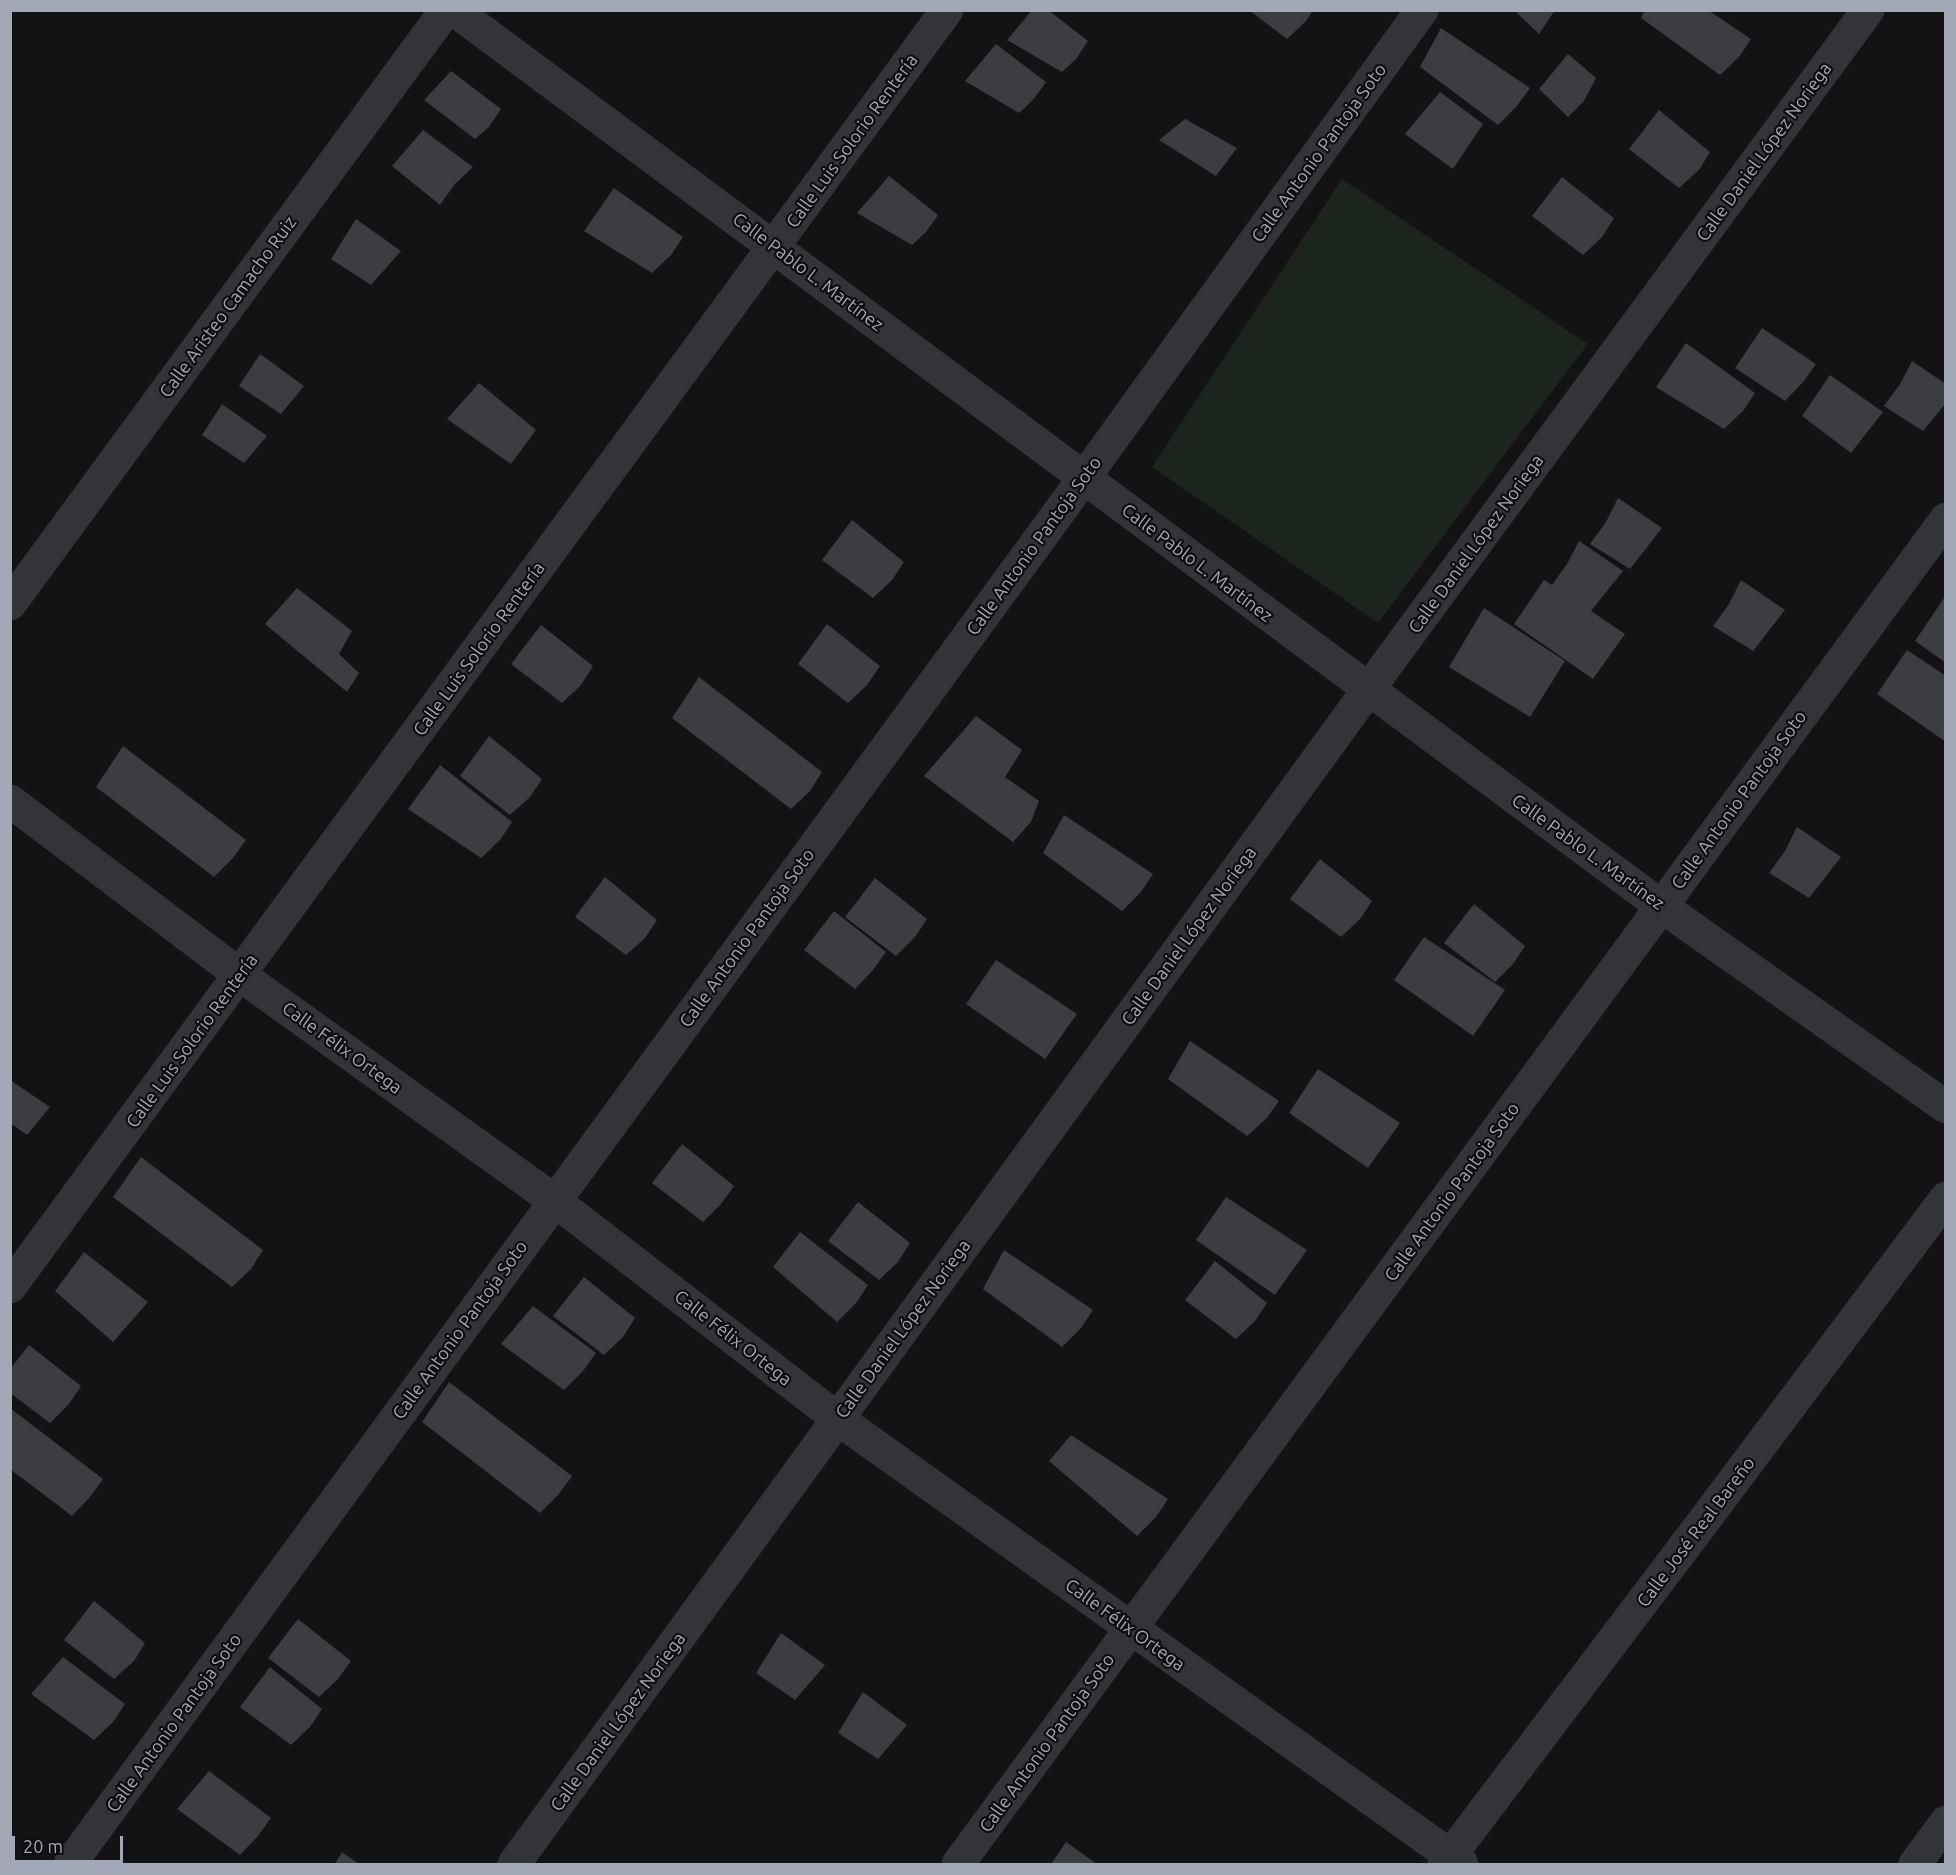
<!DOCTYPE html>
<html>
<head>
<meta charset="utf-8">
<style>
  body { margin:0 }
  #map { position:relative; width:1956px; height:1875px; overflow:hidden; background:#131214; font-family:Ubuntu,sans-serif }
  canvas { display:block }
  .frame { position:absolute; inset:0; border:12px solid #a3a8b6; pointer-events:none }
  .scale { position:absolute; left:12px; top:1836px; width:111px; height:27px; box-sizing:border-box; border:3px solid #a3a8b6; border-top:0; padding-left:8px; font-size:18px; line-height:21px; white-space:nowrap; color:#a3a8b6; -webkit-text-stroke:4px #0e0e0f; paint-order:stroke }
</style>
</head>
<body>
<div id="map">
<canvas width="1956" height="1875"></canvas>
<div class="frame"></div>
<div class="scale">20 m</div>
</div>
<script>
const ctx = document.querySelector('canvas').getContext('2d');
ctx.lineJoin = 'round';
function fill(path, color) { ctx.fillStyle = color; ctx.fill(path, 'evenodd'); }
const toPath = rows => new Path2D(rows.map(r => 'M' + r).join(''));
function stroke(path, color, width, dash) { ctx.strokeStyle = color; ctx.lineWidth = width; ctx.lineCap = dash ? 'butt' : 'round'; ctx.setLineDash(dash || []); ctx.stroke(path); }
function label(font, color, halo, rows, align = 'center') {
  ctx.font = font + ' Ubuntu,sans-serif'; ctx.lineWidth = 4.5; ctx.setLineDash([]); ctx.textBaseline = 'middle'; ctx.strokeStyle = halo; ctx.fillStyle = color; for (const [text, x, y, turn = 0] of rows) {
    ctx.save(); ctx.translate(x, y); ctx.rotate((+turn || 0) * Math.PI / 180); ctx.textAlign = isNaN(turn) ? turn : align; if (halo) ctx.strokeText(text, 0, 0); ctx.fillText(text, 0, 0); ctx.restore();
  }
}
fill(toPath([
  [1342,179,1588,344,1378,623,1152,467]
]), '#1c241e');
fill(toPath([
  [1032,10,1048,10,1088,41,1076,59,1062,72,1007,40],
  [1249,10,1313,10,1306,21,1287,39],
  [1514,10,1555,10,1539,34],
  [1645,10,1708,10,1751,39,1739,57,1720,75,1641,18],
  [1441,28,1530,88,1517,106,1498,125,1420,67],
  [996,44,1046,82,1033,100,1019,113,965,81],
  [1568,54,1596,78,1584,101,1568,117,1539,89],
  [451,71,501,109,489,127,475,139,424,100],
  [1440,92,1483,124,1453,169,1405,134],
  [1659,110,1710,152,1699,170,1679,188,1629,149],
  [1185,119,1237,148,1216,176,1159,140],
  [423,130,473,167,454,185,440,205,392,166],
  [889,176,938,215,926,232,912,245,857,213],
  [1562,177,1614,218,1602,237,1583,255,1532,216],
  [614,188,683,237,671,255,652,273,584,231],
  [356,219,401,251,371,285,331,259],
  [1762,328,1816,364,1803,382,1785,401,1735,368],
  [1686,343,1755,393,1743,411,1724,429,1656,387],
  [260,354,304,386,281,414,239,386],
  [1912,361,1946,384,1946,403,1923,431,1884,406,1900,384],
  [1830,375,1883,412,1851,453,1802,416],
  [479,383,536,430,511,464,447,419],
  [222,404,267,436,244,463,202,435],
  [1618,498,1662,528,1630,569,1590,544,1606,522],
  [852,520,904,562,892,580,873,598,822,560],
  [1579,541,1623,571,1591,611,1625,634,1593,679,1514,624,1544,580,1552,585,1567,564],
  [1741,580,1785,610,1753,651,1713,626,1729,604],
  [297,588,352,631,339,654,359,673,347,692,265,624],
  [1944,598,1946,599,1946,663,1915,641],
  [1484,608,1565,661,1530,717,1449,667],
  [827,624,880,666,867,685,848,703,798,664],
  [541,625,593,666,581,685,562,703,511,664],
  [1907,650,1946,676,1946,742,1877,694],
  [699,677,822,772,810,791,791,809,672,718],
  [976,716,1022,750,1005,777,1039,801,1031,822,1013,842,924,776],
  [489,736,542,779,530,797,510,815,460,776],
  [123,746,246,840,233,858,214,877,96,787],
  [440,765,512,822,500,840,481,858,408,809],
  [1064,815,1153,874,1141,892,1122,911,1043,853],
  [1797,827,1841,857,1809,898,1769,873,1785,851],
  [1320,859,1372,901,1360,919,1341,937,1290,899],
  [605,877,657,920,645,938,626,955,575,917],
  [875,878,927,919,915,937,896,956,845,917],
  [1474,904,1525,946,1513,964,1495,982,1444,943],
  [834,911,886,952,873,970,855,989,804,950],
  [1424,937,1505,990,1473,1036,1394,980],
  [996,960,1077,1014,1045,1059,966,1004],
  [1190,1041,1279,1101,1267,1118,1247,1136,1168,1079],
  [1318,1069,1400,1123,1368,1168,1289,1113],
  [10,1080,50,1107,27,1135,10,1123],
  [682,1144,734,1186,721,1204,703,1222,652,1183],
  [141,1157,263,1250,251,1269,232,1287,113,1197],
  [1226,1197,1307,1250,1275,1295,1196,1240],
  [858,1202,910,1243,898,1262,879,1280,828,1241],
  [800,1232,868,1285,856,1303,837,1322,773,1267],
  [1004,1250,1093,1310,1081,1328,1062,1347,983,1289],
  [84,1252,148,1302,113,1342,55,1291],
  [1215,1261,1267,1303,1255,1321,1236,1339,1185,1300],
  [584,1277,635,1318,623,1337,604,1355,553,1316],
  [533,1306,596,1353,583,1371,564,1390,501,1344],
  [29,1345,81,1386,69,1404,50,1423,10,1393,10,1369],
  [449,1382,572,1476,559,1494,540,1513,422,1422],
  [10,1408,103,1479,90,1497,72,1516,10,1469],
  [1071,1435,1168,1499,1156,1517,1137,1536,1049,1461],
  [94,1601,145,1643,134,1661,114,1679,64,1640],
  [298,1619,351,1661,338,1679,319,1697,268,1658],
  [781,1633,825,1665,795,1700,756,1673],
  [63,1657,125,1704,113,1722,94,1740,31,1694],
  [270,1667,322,1709,310,1727,291,1745,240,1707],
  [863,1692,907,1725,878,1759,838,1733],
  [209,1771,271,1818,258,1836,240,1855,177,1809],
  [1066,1842,1097,1864,1051,1864],
  [342,1852,359,1864,335,1864]
]), '#3c3d42');
stroke(toPath([
  [454,10,1661,906,1946,1107],
  [10,604,446,10],
  [10,801,240,975,555,1201,838,1419,1462,1864],
  [10,1287,947,10],
  [70,1864,1084,478,1422,10],
  [514,1864,1368,690,1868,10],
  [958,1864,1946,519],
  [1444,1864,1700,1526,1946,1198],
  [1915,1864,1946,1822]
]), '#33343a', 33);
label('18px', '#a3a8b6', '#0e0e0f', [
  ["Calle Luis Solorio Rentería",852,141,-54],
  ["Calle Daniel López Noriega",1764,152,-54],
  ["Calle Antonio Pantoja Soto",1319,153,-54],
  ["Calle Pablo L. Martínez",808,272,37],
  ["Calle Aristeo Camacho Ruiz",228,307,-54],
  ["Calle Daniel López Noriega",1476,544,-54],
  ["Calle Antonio Pantoja Soto",1034,546,-54],
  ["Calle Pablo L. Martínez",1197,563,37],
  ["Calle Luis Solorio Rentería",479,649,-54],
  ["Calle Antonio Pantoja Soto",1739,800,-54],
  ["Calle Pablo L. Martínez",1588,852,36],
  ["Calle Daniel López Noriega",1189,936,-54],
  ["Calle Antonio Pantoja Soto",747,938,-54],
  ["Calle Luis Solorio Rentería",192,1041,-54],
  ["Calle Félix Ortega",342,1048,36],
  ["Calle Antonio Pantoja Soto",1452,1192,-54],
  ["Calle Daniel López Noriega",903,1329,-54],
  ["Calle Antonio Pantoja Soto",460,1330,-54],
  ["Calle Félix Ortega",733,1338,38],
  ["Calle José Real Bareño",1696,1532,-53],
  ["Calle Félix Ortega",1125,1625,36],
  ["Calle Daniel López Noriega",618,1722,-54],
  ["Calle Antonio Pantoja Soto",174,1723,-54],
  ["Calle Antonio Pantoja Soto",1047,1743,-54]
]);
</script>
</body>
</html>
